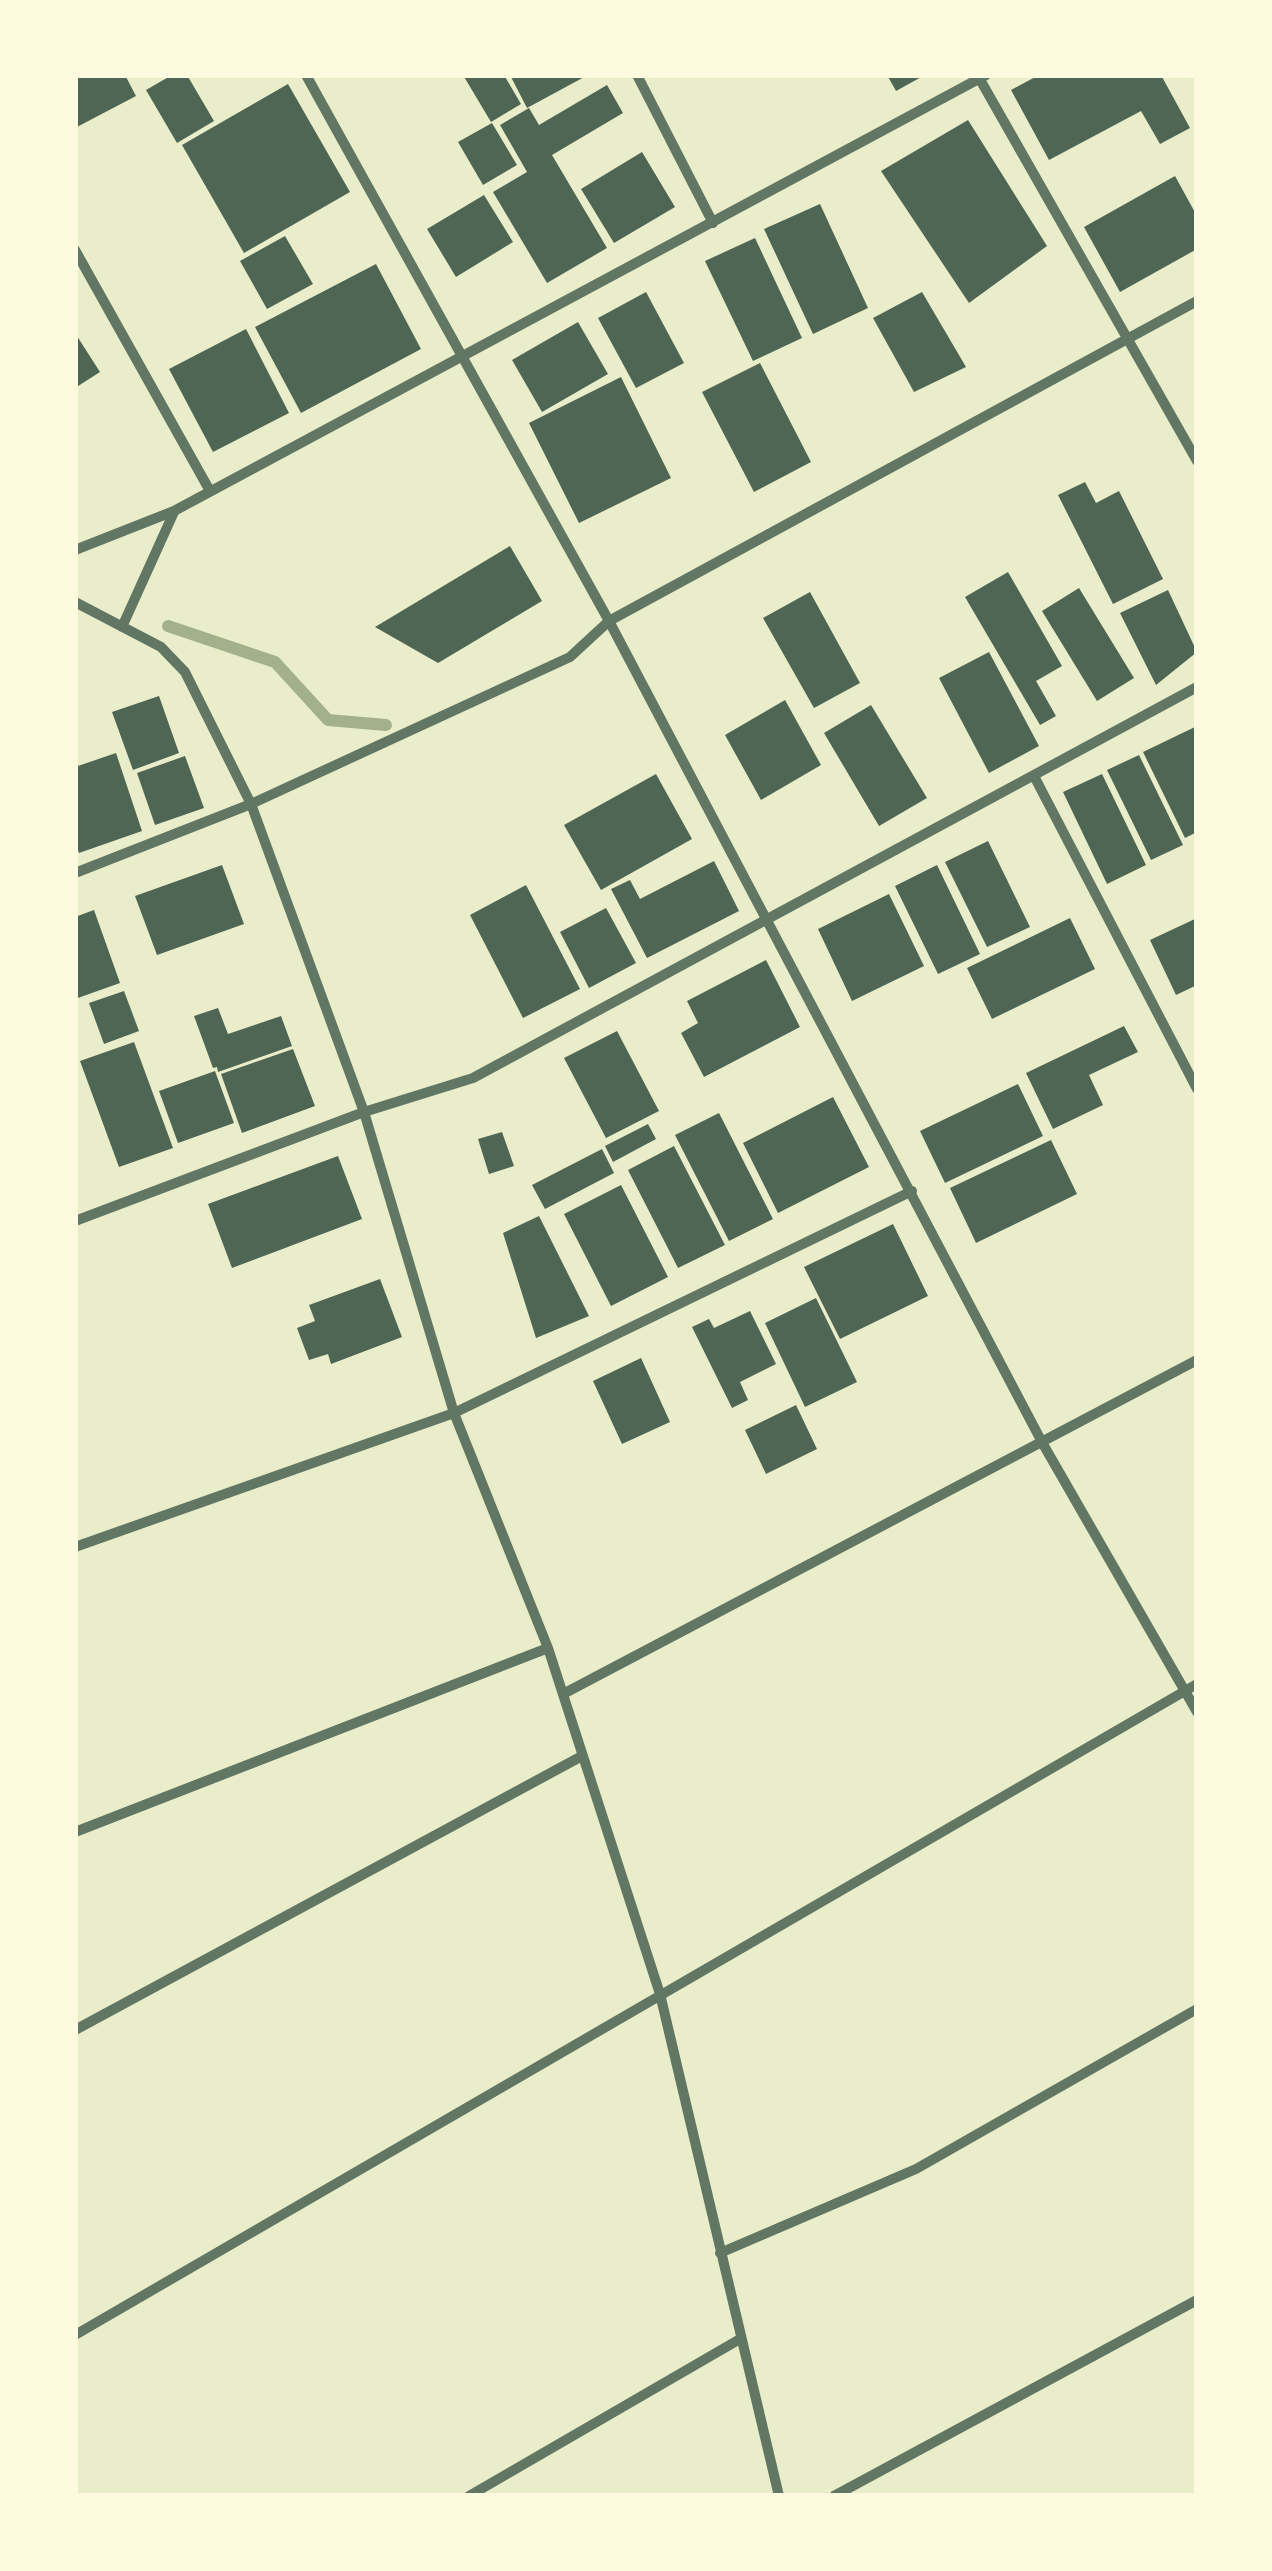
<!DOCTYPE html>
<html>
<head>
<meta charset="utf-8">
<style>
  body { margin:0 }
  #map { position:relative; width:1272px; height:2571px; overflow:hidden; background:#e9edc9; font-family:Manrope,sans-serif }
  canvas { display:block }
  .frame { position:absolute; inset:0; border:78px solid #fefae0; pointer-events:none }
</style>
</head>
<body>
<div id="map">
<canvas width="1272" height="2571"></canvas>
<div class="frame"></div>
</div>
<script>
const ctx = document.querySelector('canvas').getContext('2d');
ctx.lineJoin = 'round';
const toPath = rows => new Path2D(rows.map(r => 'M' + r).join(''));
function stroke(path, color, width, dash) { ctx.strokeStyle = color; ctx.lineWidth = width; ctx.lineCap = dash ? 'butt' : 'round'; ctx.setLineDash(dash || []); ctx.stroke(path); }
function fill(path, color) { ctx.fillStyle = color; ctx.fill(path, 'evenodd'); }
stroke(toPath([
  [168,626,275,662,328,720,386,725]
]), '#a3b18a', 12);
fill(toPath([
  [75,75,125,75,136,96,75,128],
  [172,75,187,75,214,121,177,143,146,90],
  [463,75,504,75,521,104,491,122],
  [510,75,588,75,527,108],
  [887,75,925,75,896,91],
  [1039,75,1161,75,1190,128,1160,144,1141,111,1049,160,1011,90],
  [288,84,350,192,244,253,182,145],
  [607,85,623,113,552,155,607,248,547,283,493,192,527,172,500,125,529,108,539,125],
  [968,120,1047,246,969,303,881,171],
  [492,123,517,165,483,185,458,142],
  [642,152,675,207,614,243,581,189],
  [1175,176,1197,216,1197,249,1120,292,1084,227],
  [484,195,513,242,456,277,427,229],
  [820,204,868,308,813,334,764,229],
  [285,236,313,284,267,309,240,261],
  [755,238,802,338,753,361,705,261],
  [376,264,421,349,301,413,255,327],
  [646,292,684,363,636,388,598,318],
  [922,292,966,367,914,392,873,318],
  [578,322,608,374,542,412,512,360],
  [246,329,289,413,213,452,169,369],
  [75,333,100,372,75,388],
  [760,363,811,462,754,492,702,392],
  [621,377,671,478,579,523,529,423],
  [1085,482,1096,503,1119,491,1163,579,1113,604,1058,495],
  [510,546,542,601,438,663,375,627],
  [1008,572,1062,666,1036,681,1056,716,1040,725,965,597],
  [1079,588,1134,678,1097,701,1042,611],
  [1168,590,1197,652,1156,685,1120,613],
  [810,592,860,683,814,708,763,618],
  [989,652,1039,746,989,773,939,678],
  [159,696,179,753,133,770,112,712],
  [785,700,821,765,761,800,725,735],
  [871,705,927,798,879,826,824,733],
  [1197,726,1197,832,1185,838,1143,752],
  [116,753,142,831,79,853,75,842,75,767],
  [1139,755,1183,845,1151,860,1107,770],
  [185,756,204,808,155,825,137,773],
  [656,774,692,839,601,890,564,825],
  [1102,774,1146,865,1107,884,1063,792],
  [988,841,1030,927,987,947,945,862],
  [714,861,739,911,647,958,611,889,630,880,640,899],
  [222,865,244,924,157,955,135,896],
  [937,865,980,954,938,974,895,886],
  [526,885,580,989,523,1018,470,915],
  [889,894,924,966,852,1001,818,929],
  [606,908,636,963,589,988,560,932],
  [94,910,120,983,75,999,75,917],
  [1070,918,1095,969,992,1019,967,968],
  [1197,918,1197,985,1176,995,1150,940],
  [766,960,800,1027,704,1077,681,1033,698,1023,687,1001],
  [124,991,139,1031,104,1044,89,1003],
  [218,1008,228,1034,281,1016,292,1046,218,1072,217,1067,213,1068,194,1016],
  [1124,1026,1138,1052,1089,1075,1103,1105,1053,1129,1026,1073],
  [617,1031,659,1111,606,1138,564,1058],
  [134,1042,173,1148,119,1167,80,1061],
  [293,1049,315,1106,242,1133,221,1074],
  [215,1071,234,1123,178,1143,159,1091],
  [1018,1084,1043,1136,945,1183,920,1131],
  [833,1097,869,1167,778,1213,743,1143],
  [719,1113,773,1219,729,1241,675,1135],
  [648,1124,656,1139,613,1162,605,1146],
  [502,1132,514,1166,489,1174,478,1139],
  [1051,1140,1077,1194,976,1243,950,1188],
  [674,1146,725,1245,678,1268,628,1170],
  [602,1149,614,1173,545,1209,532,1185],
  [338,1156,362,1219,232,1268,208,1204],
  [621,1185,668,1277,611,1306,564,1214],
  [539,1216,589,1316,536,1338,503,1233],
  [893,1224,928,1296,840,1339,804,1267],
  [380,1279,402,1337,331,1364,328,1354,309,1360,297,1328,315,1321,309,1305],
  [816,1298,857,1382,805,1407,765,1323],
  [750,1311,776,1364,740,1382,748,1400,732,1408,692,1327,709,1319,714,1328],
  [641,1358,670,1422,622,1444,593,1381],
  [796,1405,817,1449,766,1474,745,1430]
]), '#4f6655');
stroke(toPath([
  [306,75,609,621,1043,1444,1197,1712],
  [637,75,713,223],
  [978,76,1197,461],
  [75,250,210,491],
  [75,550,174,511,986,75],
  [75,602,161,647,185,672,251,804,364,1112,454,1413,548,1648,660,1994,779,2496],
  [122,627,174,512],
  [1034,776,1197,1089],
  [75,873,251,804,570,657,609,621,1197,301],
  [75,1221,364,1112,473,1078,1197,687],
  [75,1547,454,1413,912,1191],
  [563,1694,1197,1360],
  [75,1832,548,1648],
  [75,2030,582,1756],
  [720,2253,916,2169,1197,2009],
  [75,2335,1197,1684],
  [469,2496,740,2339],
  [834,2496,1197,2300]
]), '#617663', 10);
</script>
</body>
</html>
